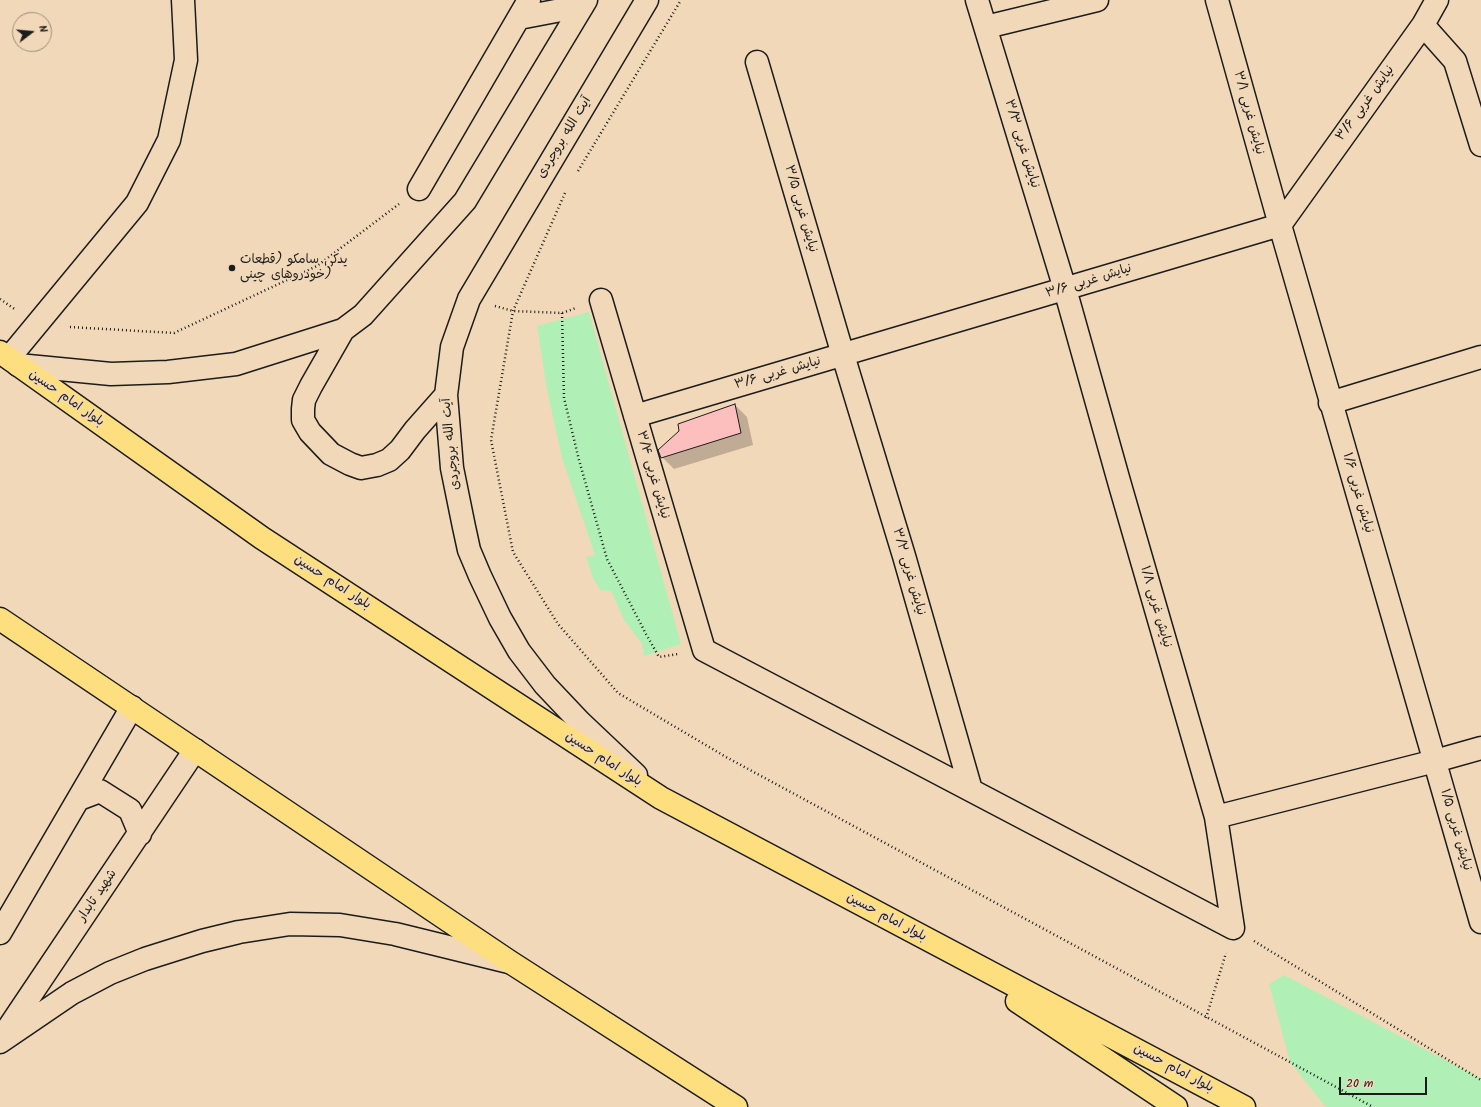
<!DOCTYPE html>
<html>
<head>
<meta charset="utf-8">
<style>
  body { margin:0 }
  #map { position:relative; width:1481px; height:1107px; overflow:hidden; background:#f1d8b9; font-family:Kalam,sans-serif }
  canvas { display:block }
  .north { position:absolute; left:12px; top:12px; width:40px; height:40px; box-sizing:border-box; background:#f1d8b9; border:1px solid #9c8d7a; border-radius:50%; rotate:74deg; font-size:11px; font-weight:700; line-height:16px; text-align:center; color:#1c1c1c }
  .north::after { content:''; display:block; margin:auto; width:14px; height:18px; background:#1c1c1c; clip-path:polygon(50% 0,100% 100%,50% 72%,0 100%) }
  .scale { position:absolute; left:1339px; top:1077px; width:88px; height:18px; box-sizing:border-box; border:2px solid #1c1c1c; border-top:0; padding-left:5px; font-size:12px; line-height:14px; white-space:nowrap; color:#1c1c1c; -webkit-text-stroke:3px #f1d8b9; paint-order:stroke }
</style>
</head>
<body>
<div id="map">
<canvas width="1481" height="1107"></canvas>
<div class="north">N</div>
<div class="scale">20 m</div>
</div>
<script>
const ctx = document.querySelector('canvas').getContext('2d');
ctx.lineJoin = 'round';
function fill(path, color) { ctx.fillStyle = color; ctx.fill(path, 'evenodd'); }
const toPath = rows => new Path2D(rows.map(r => 'M' + r).join(''));
function stroke(path, color, width, dash) { ctx.strokeStyle = color; ctx.lineWidth = width; ctx.lineCap = dash ? 'butt' : 'round'; ctx.setLineDash(dash || []); ctx.stroke(path); }
function label(font, color, halo, rows, align = 'center') {
  ctx.font = font + ' Kalam,"Playpen Sans Arabic",sans-serif'; ctx.lineWidth = 3; ctx.setLineDash([]); ctx.textBaseline = 'middle'; ctx.strokeStyle = halo; ctx.fillStyle = color; for (const [text, x, y, turn = 0] of rows) {
    ctx.save(); ctx.translate(x, y); ctx.rotate((+turn || 0) * Math.PI / 180); ctx.textAlign = isNaN(turn) ? turn : align; if (halo) ctx.strokeText(text, 0, 0); ctx.fillText(text, 0, 0); ctx.restore();
  }
}
fill(toPath([
  [589,312,681,644,644,656,642,644,624,620,611,591,600,590,593,578,586,557,595,555,562,458,547,390,537,326],
  [1284,975,1481,1079,1481,1107,1327,1107,1324,1105,1290,1062,1269,984]
]), '#b0f0b7');
fill(toPath([
  [735,405,747,417,753,445,674,469,662,457]
]), '#0003');
const building = toPath([
  [735,404,741,433,661,458,658,450,679,431,678,424,735,404]
]);
fill(building, '#fcbfbe');
stroke(building, '#1c1c1c', 1);
const minor = toPath([
  [977,0,1065,289,1120,485,1216,817,1233,928],
  [1217,0,1280,225,1481,922],
  [519,18,582,6],
  [1423,25,1455,61,1481,145],
  [986,27,1097,0],
  [757,62,843,355,904,556,971,790],
  [419,189,529,0],
  [601,300,704,650,1233,928],
  [9,358,137,203,169,140,186,60,183,0],
  [1330,403,1481,357],
  [635,416,1280,225,1423,25,1437,0],
  [1216,817,1435,761,1481,748]
]);
const secondary = toPath([
  [343,330,311,386,304,400,303,409,303,420,310,432,331,454,350,464,361,468,377,465,389,460,400,450,415,430,446,395],
  [18,365,111,374,168,372,236,364,343,330,363,315,465,201,586,0],
  [636,775,580,722,545,685,519,651,500,618,480,576,469,550,464,527,452,468,446,395,452,347,469,299,647,0],
  [79,799,100,791,130,810,140,834],
  [0,933,132,707],
  [5,1033,195,750],
  [0,1042,72,993,110,973,145,959,202,941,239,932,290,924,340,925,395,934,509,962]
]);
const primary = toPath([
  [0,352,262,538,661,798,1244,1107],
  [0,619,510,962,736,1107],
  [1017,1001,1176,1107]
]);
stroke(minor, '#1c1c1c', 25);
stroke(secondary, '#1c1c1c', 25);
stroke(primary, '#1c1c1c', 25);
stroke(toPath([
  [578,171,681,0],
  [565,193,513,311,491,440,513,552,558,624,618,693,726,757,1373,1107],
  [0,299,16,310],
  [495,306,513,311,562,313,576,308],
  [562,313,564,398,579,460,607,559,646,634,659,657,678,654],
  [70,327,174,333,317,266,399,204],
  [1254,941,1481,1080],
  [1206,1018,1226,953]
]), '#1c1c1c', 2.5, [1, 3]);
stroke(minor, '#f1d8b9', 22);
stroke(secondary, '#f1d8b9', 22);
stroke(primary, '#fedf80', 22);
for (const [x, y, r, color] of [
  [232,268,4,"#1c1c1c"]
]) { const dot = new Path2D(); dot.arc(x, y, r, 0, 2 * Math.PI); ctx.fillStyle = color; ctx.fill(dot); stroke(dot, '#f1d8b9', 1.5); }
label('13px', '#1c1c1c', '#f1d8b9', [
  ["نیایش غربی ۳/۶",1366,104,-54],
  ["نیایش غربی ۳/۱",1248,113,75],
  ["آیت الله بروجردی",565,138,-59],
  ["نیایش غربی ۳/۳",1021,144,73],
  ["نیایش غربی ۳/۵",800,209,74],
  ["نیایش غربی ۳/۶",1089,282,-17],
  ["نیایش غربی ۳/۶",778,374,-16],
  ["بلوار امام حسین",66,399,35],
  ["آیت الله بروجردی",452,444,-96],
  ["نیایش غربی ۳/۴",652,475,74],
  ["نیایش غربی ۱/۶",1357,493,74],
  ["نیایش غربی ۳/۲",908,572,74],
  ["بلوار امام حسین",332,583,33],
  ["نیایش غربی ۱/۸",1155,607,74],
  ["بلوار امام حسین",603,760,33],
  ["نیایش غربی ۱/۵",1455,830,74],
  ["شهید تابدار",98,896,-56],
  ["بلوار امام حسین",886,918,28],
  ["بلوار امام حسین",1173,1069,28]
]);
label('13px', '#1c1c1c', '#f1d8b9', [
  ["یدکی سامکو (قطعات",240,261],
  ["خودروهای چینی)",240,276]
], 'left');
</script>
</body>
</html>
